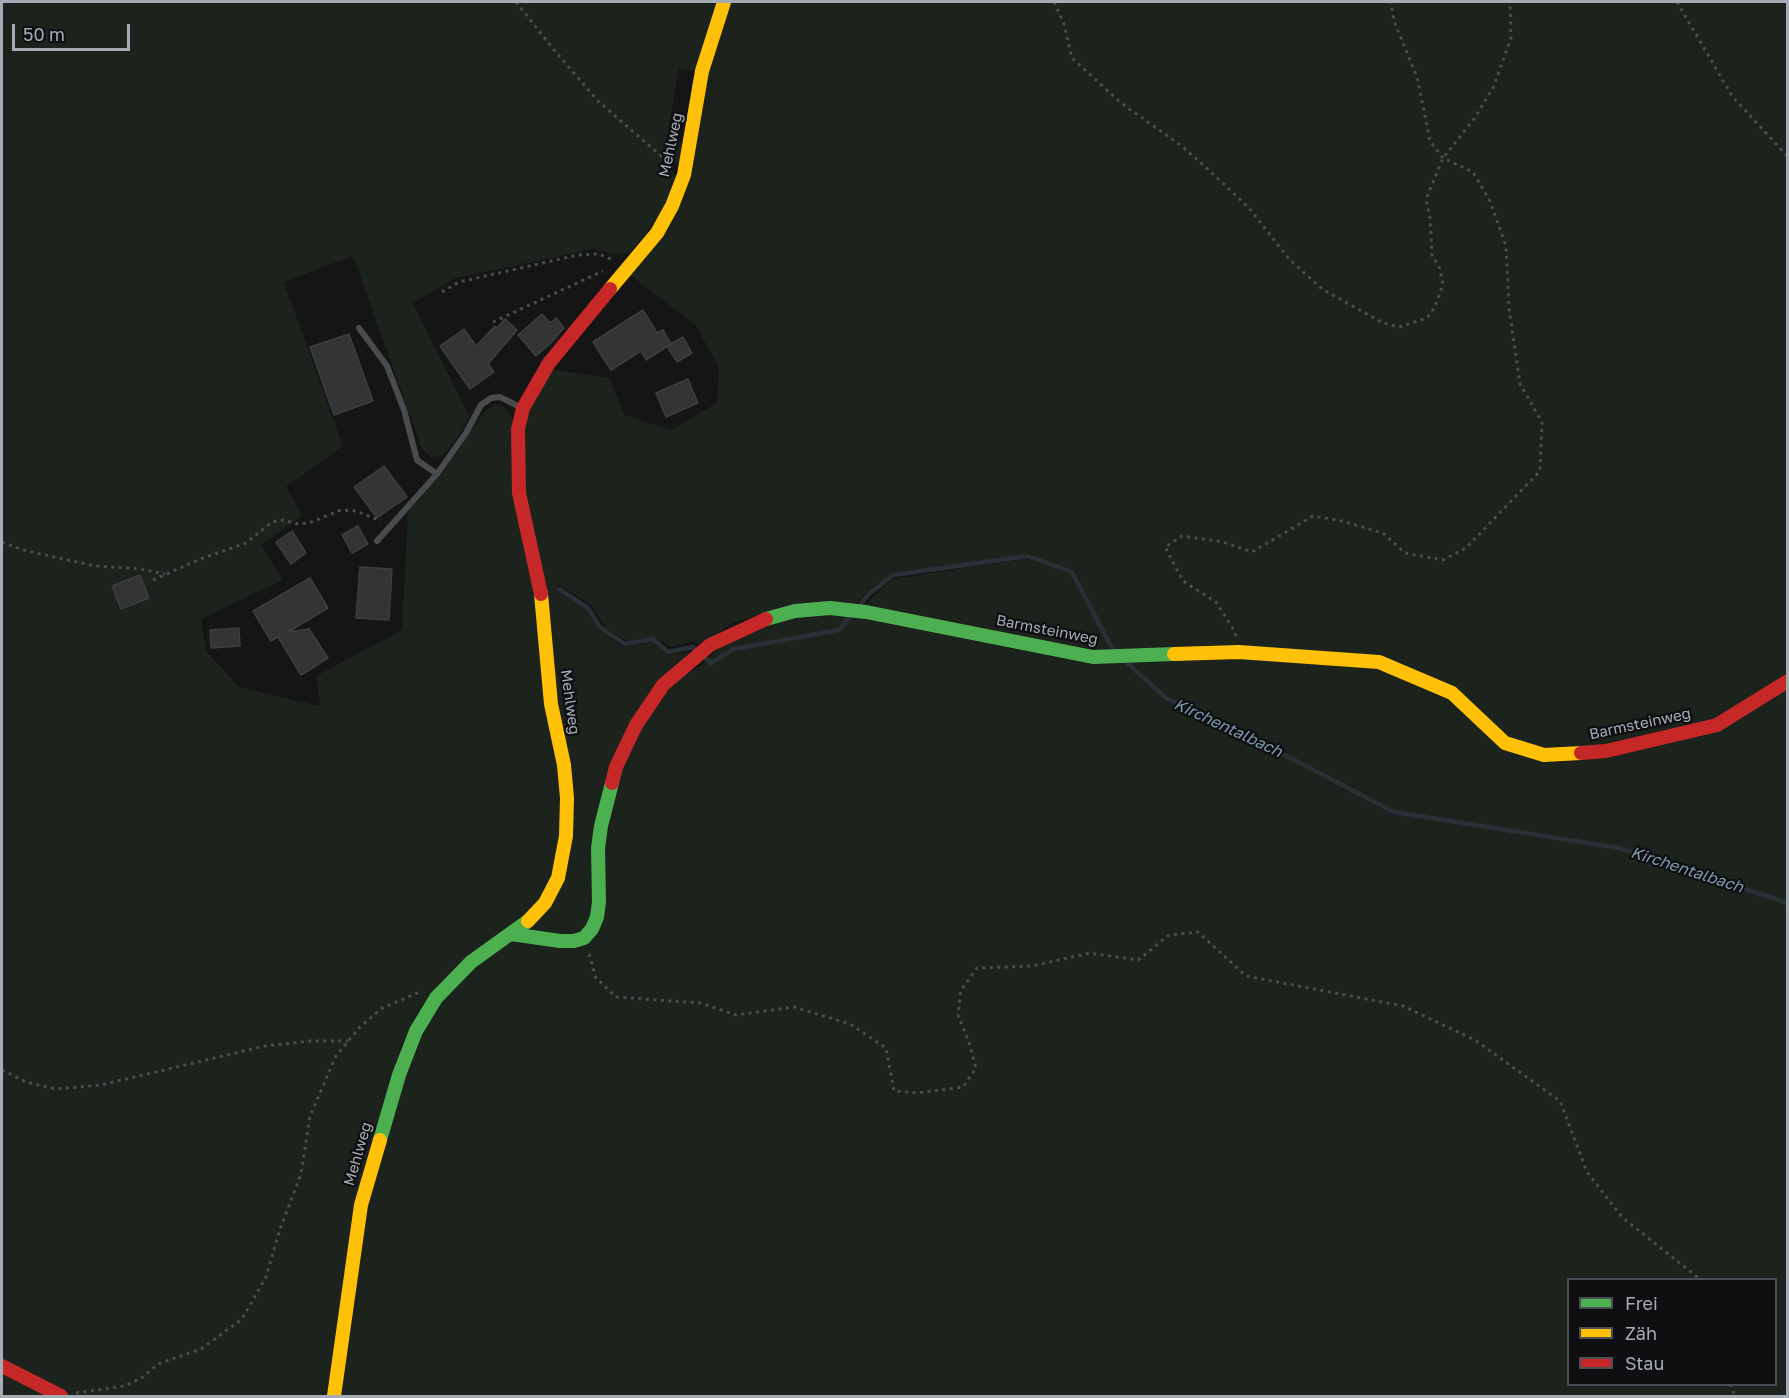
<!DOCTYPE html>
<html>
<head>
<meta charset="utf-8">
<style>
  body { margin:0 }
  #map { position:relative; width:1789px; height:1398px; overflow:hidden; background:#151515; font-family:"Golos Text",sans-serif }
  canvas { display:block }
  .frame { position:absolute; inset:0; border:3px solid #a6acb6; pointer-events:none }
  .legend { position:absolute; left:1567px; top:1278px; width:210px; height:108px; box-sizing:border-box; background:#0f0f11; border:2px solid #4b4e53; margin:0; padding:8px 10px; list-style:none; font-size:18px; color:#a6acb6 }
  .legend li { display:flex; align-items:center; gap:12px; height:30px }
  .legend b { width:30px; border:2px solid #4b4e53 }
  .scale { position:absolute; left:12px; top:24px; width:118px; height:27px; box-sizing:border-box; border:3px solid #a6acb6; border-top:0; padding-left:8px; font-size:18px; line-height:21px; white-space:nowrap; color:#a6acb6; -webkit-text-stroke:4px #0f0f11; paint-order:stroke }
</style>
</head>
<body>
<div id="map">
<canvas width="1789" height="1398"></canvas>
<div class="frame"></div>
<ul class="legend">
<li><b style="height:8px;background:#4caf50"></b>Frei</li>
<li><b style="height:8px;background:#ffc107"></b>Zäh</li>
<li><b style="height:8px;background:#c62828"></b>Stau</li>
</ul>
<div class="scale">50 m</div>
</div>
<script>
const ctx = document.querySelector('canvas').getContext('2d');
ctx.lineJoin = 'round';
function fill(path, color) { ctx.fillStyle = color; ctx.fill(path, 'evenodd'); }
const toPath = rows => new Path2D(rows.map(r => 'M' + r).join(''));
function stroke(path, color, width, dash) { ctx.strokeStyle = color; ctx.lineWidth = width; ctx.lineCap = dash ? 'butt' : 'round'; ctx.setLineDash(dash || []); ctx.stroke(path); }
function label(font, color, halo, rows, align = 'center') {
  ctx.font = font + ' "Golos Text",sans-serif'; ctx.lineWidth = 4.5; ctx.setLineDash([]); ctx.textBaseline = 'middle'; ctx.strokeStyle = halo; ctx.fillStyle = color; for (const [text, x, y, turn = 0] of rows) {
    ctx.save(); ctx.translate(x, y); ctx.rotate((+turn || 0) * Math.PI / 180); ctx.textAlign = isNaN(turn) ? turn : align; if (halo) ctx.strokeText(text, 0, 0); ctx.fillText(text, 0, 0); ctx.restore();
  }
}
fill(toPath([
  [2,2,718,2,697,71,679,69,668,131,684,145,681,159,677,163,670,161,665,166,676,175,664,210,630,253,614,254,594,249,456,278,413,303,469,416,463,429,443,456,432,457,422,449,353,256,284,282,343,446,286,487,302,516,261,545,283,580,201,619,206,651,239,687,320,706,316,676,402,630,408,512,445,470,484,412,495,405,505,407,512,417,515,497,537,604,547,709,561,784,560,824,556,859,544,895,500,937,439,983,417,1013,399,1051,405,1068,425,1025,444,995,473,966,513,941,534,921,552,903,564,879,572,797,570,765,557,695,547,595,524,489,522,442,529,410,545,378,555,370,609,378,625,415,671,430,717,403,719,368,696,326,629,274,671,221,684,190,694,149,706,74,723,16,729,2,1787,2,1788,671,1779,678,1779,693,1787,686,1787,1396,340,1396,344,1357,335,1345,328,1396,2,1396],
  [1029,554,1036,556,1030,560,1024,559,892,579,864,606,965,627,964,638,901,622,845,613,801,615,759,628,721,646,702,665,677,679,658,700,641,727,623,763,611,802,601,854,593,860,590,848,601,804,613,765,633,721,660,681,690,652,668,655,653,642,624,647,599,629,586,610,556,590,558,584,591,605,606,628,626,641,655,637,671,647,694,641,702,645,732,623,791,605,831,602,856,604,866,593,893,573],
  [1568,1280,1776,1280,1776,1384,1568,1384]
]), '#1c221c');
stroke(toPath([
  [559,589,588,608,600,627,625,644,653,639,668,652,693,647,697,650],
  [858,607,869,594,893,575,1028,556,1072,572,1114,652],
  [703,656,711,663,734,649,839,630,850,616],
  [1125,661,1166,698,1256,740,1394,812,1619,848,1788,903]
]), '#293137', 4.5);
const building = toPath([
  [643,310,657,333,663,330,671,344,646,360,641,351,611,370,593,342,643,310],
  [542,314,550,323,556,318,564,328,550,344,536,356,518,335,542,314],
  [505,319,517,330,488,364,494,372,470,389,440,346,464,329,476,346,495,326,497,328,505,319],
  [349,334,373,401,334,415,310,347,349,334],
  [683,337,692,353,677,362,667,346,683,337],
  [688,379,698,403,666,417,656,393,688,379],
  [384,466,407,497,377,518,354,487,384,466],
  [358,526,368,544,352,553,342,535,358,526],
  [292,531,306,553,291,564,276,542,292,531],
  [360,567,392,569,389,620,356,618,360,567],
  [140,575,149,598,121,609,112,586,140,575],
  [310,578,328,608,288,632,309,629,328,658,301,675,278,637,271,641,253,611,310,578],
  [239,628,240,646,211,648,210,630,239,628]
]);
fill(building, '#343436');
stroke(building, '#3d3e41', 1.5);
stroke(toPath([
  [516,2,554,50,598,101,669,163],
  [1054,2,1064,24,1072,58,1121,103,1183,147,1225,185,1249,208,1289,259,1322,289,1383,323,1399,327,1427,318,1435,307,1443,284,1439,266,1432,256,1430,218,1426,199,1443,158,1474,119,1493,88,1511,38,1510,2],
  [1677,2,1732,96,1788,157],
  [442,292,459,282,578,255,599,254,613,260],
  [493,322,603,271],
  [2,542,23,550,95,566,140,569,165,574],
  [153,580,203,558,246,543,272,522,283,520,298,524,309,523,341,510,356,511,381,521],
  [1236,636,1234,630,1216,602,1183,581,1165,547,1182,536,1223,542,1252,552,1313,516,1342,521,1383,533,1405,553,1443,560,1466,548,1540,471,1542,422,1520,384,1509,308,1506,246,1490,201,1473,172,1443,158,1430,141,1417,77,1394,21,1391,2],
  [589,954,596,978,616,997,700,1003,736,1015,794,1007,850,1024,886,1048,894,1091,917,1093,963,1087,976,1068,969,1042,958,1015,961,990,977,968,1032,966,1090,953,1138,960,1169,935,1198,932,1246,976,1403,1006,1475,1040,1560,1101,1587,1172,1622,1217,1701,1280],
  [2,1070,26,1082,56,1089,101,1085,265,1046,311,1041,348,1041],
  [1730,1384,1735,1396],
  [76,1393,125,1386,143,1377,158,1364,201,1349,242,1319,266,1277,280,1229,301,1174,310,1116,336,1056,359,1028,382,1008,420,992]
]), '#4b4c50', 3, [3, 4.5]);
stroke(toPath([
  [359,328,387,366,404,410,417,460,437,474],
  [377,541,437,474,466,433,481,405,491,398,500,397,520,407]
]), '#494b4e', 6);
stroke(toPath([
  [766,619,795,611,830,608,866,612,1093,657,1174,654],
  [511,934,560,941,574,941,584,938,592,929,597,917,599,902,598,848,601,826,612,783],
  [380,1140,399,1075,416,1031,436,998,471,962,528,921]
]), '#4caf50', 14);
stroke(toPath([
  [610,289,657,233,672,206,684,175,702,71,724,2],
  [1174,654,1239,652,1379,662,1452,693,1505,743,1544,755,1581,753],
  [528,921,545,903,558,878,566,836,567,798,564,765,551,704,541,594],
  [334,1396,361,1205,380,1140]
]), '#ffc107', 14);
stroke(toPath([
  [541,594,519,493,518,429,523,408,549,363,610,289],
  [1581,753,1606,751,1717,725,1788,681],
  [612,783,616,767,636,725,663,685,710,645,766,619],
  [2,1366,61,1396]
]), '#c62828', 14);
label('15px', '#a6acb6', '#0f0f11', [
  ["Mehlweg",671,145,-78],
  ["Barmsteinweg",1047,630,11],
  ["Mehlweg",570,702,82],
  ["Barmsteinweg",1640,724,-12],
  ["Mehlweg",358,1154,-74]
]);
label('italic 16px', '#7e9bb1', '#0f0f11', [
  ["Kirchentalbach",1228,728,25],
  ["Kirchentalbach",1687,870,18]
]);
</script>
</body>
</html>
